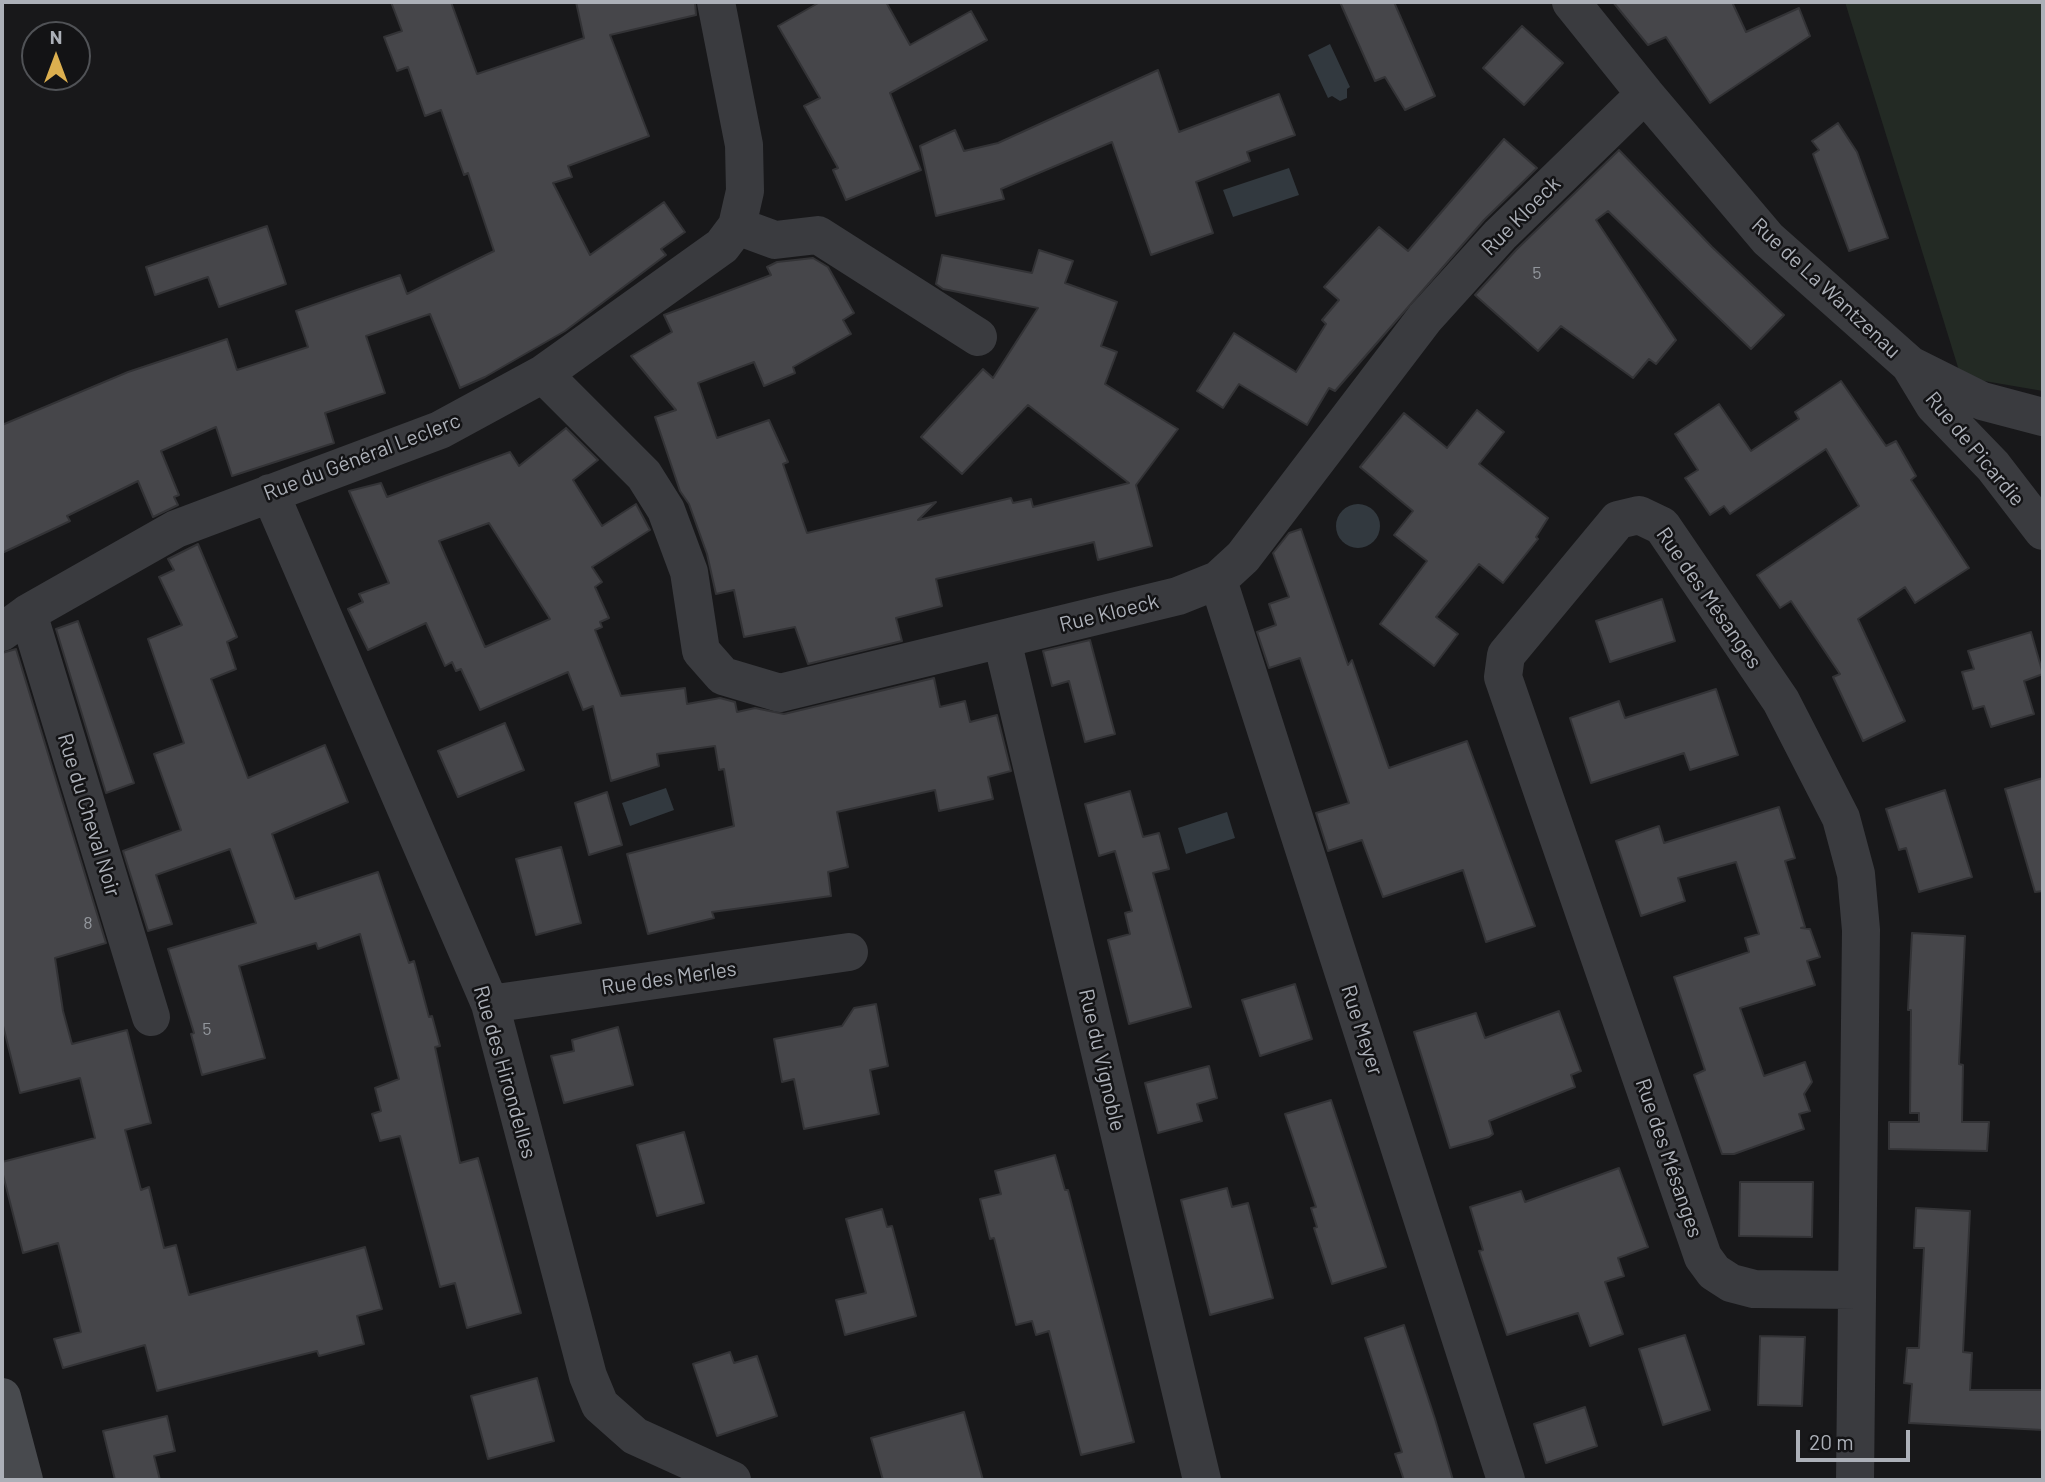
<!DOCTYPE html>
<html>
<head>
<meta charset="utf-8">
<style>
  body { margin:0 }
  #map { position:relative; width:2045px; height:1482px; overflow:hidden; background:#18181a; font-family:Barlow,sans-serif }
  canvas { display:block }
  .frame { position:absolute; inset:0; border:4px solid #acb0b8; pointer-events:none }
  .north { position:absolute; left:21px; top:21px; width:70px; height:70px; box-sizing:border-box; background:#131315; border:2px solid #505256; border-radius:50%; rotate:0deg; font-size:19px; font-weight:700; line-height:28px; text-align:center; color:#acb0b8 }
  .north::after { content:''; display:block; margin:auto; width:24px; height:32px; background:#dcaf4f; clip-path:polygon(50% 0,100% 100%,50% 72%,0 100%) }
  .scale { position:absolute; left:1796px; top:1430px; width:114px; height:32px; box-sizing:border-box; border:4px solid #acb0b8; border-top:0; padding-left:9px; font-size:21px; line-height:24px; white-space:nowrap; color:#acb0b8; -webkit-text-stroke:5px #131315; paint-order:stroke }
</style>
</head>
<body>
<div id="map">
<canvas width="2045" height="1482"></canvas>
<div class="frame"></div>
<div class="north">N</div>
<div class="scale">20 m</div>
</div>
<script>
const ctx = document.querySelector('canvas').getContext('2d');
ctx.lineJoin = 'round';
function fill(path, color) { ctx.fillStyle = color; ctx.fill(path, 'evenodd'); }
const toPath = rows => new Path2D(rows.map(r => 'M' + r).join(''));
function stroke(path, color, width, dash) { ctx.strokeStyle = color; ctx.lineWidth = width; ctx.lineCap = dash ? 'butt' : 'round'; ctx.setLineDash(dash || []); ctx.stroke(path); }
function label(font, color, halo, rows, align = 'center') {
  ctx.font = font + ' Barlow,sans-serif'; ctx.lineWidth = 5; ctx.setLineDash([]); ctx.textBaseline = 'middle'; ctx.strokeStyle = halo; ctx.fillStyle = color; for (const [text, x, y, turn = 0] of rows) {
    ctx.save(); ctx.translate(x, y); ctx.rotate((+turn || 0) * Math.PI / 180); ctx.textAlign = isNaN(turn) ? turn : align; if (halo) ctx.strokeText(text, 0, 0); ctx.fillText(text, 0, 0); ctx.restore();
  }
}
fill(toPath([
  [1845,2,2043,2,2043,391,1961,377]
]), '#232a24');
fill(toPath([
  [1330,44,1350,87,1347,89,1347,98,1340,101,1332,96,1328,98,1308,55],
  [1289,168,1299,195,1233,217,1223,190],
  '1336 526a22 22 0 1 1 44 0a22 22 0 1 1-44 0Z',
  [666,788,674,810,630,826,622,803],
  [1227,812,1235,838,1186,854,1178,828]
]), '#32393f');
const building = toPath([
  [391,2,451,2,477,74,584,38,576,2,695,2,696,15,610,35,649,136,568,166,572,177,553,183,590,255,664,202,685,232,661,249,666,255,565,331,485,377,460,388,430,314,366,336,385,393,325,413,334,443,232,476,216,427,161,451,179,495,174,497,178,505,153,517,138,481,67,516,70,521,2,553,2,425,128,372,227,339,237,370,308,347,296,311,400,275,407,294,494,251,468,173,464,175,441,110,425,116,408,67,397,71,384,37,402,31,391,2],
  [820,2,886,2,910,45,971,11,987,40,890,93,921,170,846,200,833,170,838,168,804,106,820,98,778,26,820,2],
  [1340,2,1394,2,1435,96,1405,110,1385,77,1375,81,1340,2],
  [1613,2,1732,2,1746,32,1799,8,1810,36,1710,103,1666,37,1648,45,1613,2],
  [1522,26,1563,63,1524,105,1483,68,1522,26],
  [1158,70,1179,132,1279,94,1295,135,1247,152,1250,161,1196,182,1213,233,1151,255,1112,142,1001,189,1004,199,936,216,920,146,955,130,964,151,998,143,1158,70],
  [1838,123,1857,152,1888,238,1849,251,1813,154,1819,150,1812,141,1838,123],
  [1504,139,1537,168,1484,220,1335,391,1329,388,1307,425,1239,384,1223,408,1197,391,1234,333,1296,372,1326,324,1322,320,1339,300,1324,287,1379,227,1408,251,1504,139],
  [1619,150,1712,247,1784,315,1751,349,1608,211,1596,220,1676,340,1656,364,1649,359,1633,378,1561,326,1538,351,1475,295,1516,250,1619,150],
  [267,226,286,284,219,307,208,277,155,295,146,267,267,226],
  [1039,250,1073,261,1065,283,1117,302,1101,346,1117,352,1105,384,1178,429,1136,485,1152,546,1098,560,1094,542,936,579,942,606,896,618,902,641,808,664,795,627,744,637,734,590,716,594,707,554,689,504,680,491,655,417,676,410,631,356,672,332,664,315,771,275,767,267,777,262,813,258,828,267,854,313,843,320,851,334,793,367,795,373,764,386,754,362,698,383,717,438,769,420,788,462,783,464,807,533,936,502,918,520,1011,498,1013,503,1031,499,1033,507,1129,483,1028,405,962,474,921,437,983,369,993,378,1038,308,943,289,936,284,942,255,1032,273,1039,250],
  [1841,381,1886,446,1896,441,1916,476,1911,480,1969,568,1915,603,1905,587,1858,619,1905,721,1863,741,1833,677,1840,674,1791,601,1780,608,1757,575,1859,506,1826,449,1730,514,1724,506,1710,515,1685,478,1698,470,1675,434,1719,404,1751,451,1799,419,1795,412,1841,381],
  [1477,410,1504,432,1479,464,1548,518,1536,537,1538,539,1503,583,1479,564,1436,617,1458,634,1434,666,1380,624,1427,561,1394,535,1413,511,1360,467,1404,413,1447,448,1477,410],
  [566,428,598,460,573,480,602,526,636,504,650,530,592,567,602,582,595,587,609,618,600,622,602,627,595,630,621,696,685,688,687,704,720,698,735,702,737,712,755,708,784,714,934,678,940,707,965,701,970,722,997,715,1011,771,988,777,993,799,939,811,935,790,837,812,848,867,828,872,831,896,712,912,714,918,648,934,627,854,734,826,724,769,719,770,715,746,657,754,659,766,611,781,593,706,583,710,568,672,480,710,461,669,456,671,452,662,445,666,426,623,368,650,348,609,363,602,359,594,389,583,349,491,381,483,387,497,510,452,519,466,566,428],
  [489,523,550,619,485,647,439,541,489,523],
  [1301,529,1348,665,1352,660,1389,768,1467,741,1535,926,1486,942,1463,870,1383,897,1362,840,1328,851,1316,813,1349,803,1300,658,1269,668,1257,632,1276,625,1269,604,1289,597,1273,553,1289,533,1301,529],
  [198,544,237,637,227,642,236,669,211,679,248,778,325,745,348,802,272,834,295,899,378,872,409,963,414,961,429,1017,432,1016,440,1046,435,1047,460,1163,478,1158,521,1313,467,1328,455,1283,440,1287,400,1136,380,1141,372,1114,381,1111,375,1088,399,1079,360,934,318,949,316,943,239,966,265,1058,202,1075,191,1034,194,1033,168,949,256,923,230,849,156,875,172,924,148,931,123,851,181,830,154,754,184,743,148,639,182,625,159,577,174,570,168,559,198,544],
  [1662,599,1675,641,1610,662,1596,621,1662,599],
  [78,621,134,783,106,793,56,629,78,621],
  [2031,632,2043,674,2024,681,2034,714,1991,727,1984,706,1973,709,1962,672,1974,669,1968,651,2031,632],
  [1090,640,1115,734,1085,742,1069,681,1052,686,1043,651,1090,640],
  [16,649,106,943,55,958,63,1011,72,1044,127,1030,151,1123,125,1130,141,1190,149,1187,164,1248,176,1245,189,1295,365,1247,382,1309,357,1316,364,1344,319,1356,317,1351,157,1391,145,1345,63,1368,54,1339,81,1332,58,1243,23,1253,2,1171,2,1162,95,1138,80,1078,20,1093,2,1022,2,653,16,649],
  [1716,689,1738,755,1690,770,1684,753,1591,783,1570,718,1619,701,1625,718,1716,689],
  [505,723,524,770,458,797,438,751,505,723],
  [2043,778,2043,891,2035,892,2005,789,2043,778],
  [1945,790,1972,877,1919,892,1906,848,1899,850,1886,809,1945,790],
  [1130,791,1143,837,1159,833,1169,869,1153,873,1191,1007,1129,1024,1108,940,1130,934,1125,913,1132,911,1115,851,1099,856,1085,804,1130,791],
  [607,792,622,845,589,855,575,803,607,792],
  [1779,807,1795,858,1785,861,1805,927,1801,928,1810,929,1820,957,1807,961,1815,985,1740,1008,1764,1076,1805,1062,1812,1082,1804,1094,1810,1111,1799,1114,1804,1129,1734,1154,1722,1154,1694,1075,1705,1070,1674,977,1749,952,1745,938,1759,934,1736,862,1678,878,1685,901,1641,916,1616,841,1659,826,1664,843,1779,807],
  [561,847,581,923,536,935,516,859,561,847],
  [1912,933,1965,936,1959,1064,1963,1065,1962,1122,1989,1122,1987,1151,1889,1149,1889,1122,1919,1122,1919,1113,1910,1113,1911,1010,1908,1010,1912,933],
  [1295,984,1312,1039,1260,1056,1242,1000,1295,984],
  [876,1004,888,1066,870,1070,879,1114,804,1129,794,1079,782,1082,774,1039,842,1026,854,1008,876,1004],
  [1559,1011,1581,1071,1571,1075,1575,1087,1489,1121,1493,1134,1489,1137,1450,1148,1414,1032,1476,1013,1485,1038,1559,1011],
  [618,1027,633,1085,564,1103,551,1056,574,1051,572,1040,618,1027],
  [1209,1066,1217,1098,1197,1104,1202,1121,1158,1133,1145,1083,1209,1066],
  [1331,1100,1386,1267,1332,1284,1314,1228,1317,1227,1311,1208,1316,1207,1285,1114,1331,1100],
  [684,1132,704,1203,657,1216,637,1145,684,1132],
  [1055,1155,1065,1190,1068,1190,1134,1442,1081,1455,1049,1331,1036,1335,1032,1321,1016,1325,994,1238,990,1239,980,1199,1001,1194,995,1171,1055,1155],
  [1619,1168,1648,1247,1618,1258,1624,1276,1605,1282,1623,1334,1590,1346,1578,1313,1507,1335,1479,1251,1483,1250,1470,1207,1521,1191,1525,1202,1619,1168],
  [1740,1182,1813,1182,1812,1237,1739,1236,1740,1182],
  [1227,1188,1232,1207,1248,1203,1273,1298,1210,1315,1181,1200,1227,1188],
  [1916,1208,1970,1211,1963,1352,1972,1353,1970,1390,2043,1390,2043,1430,1909,1423,1912,1384,1904,1383,1907,1348,1919,1348,1924,1248,1914,1248,1916,1208],
  [882,1209,887,1227,892,1226,916,1316,845,1335,836,1300,866,1293,846,1219,882,1209],
  [1404,1325,1435,1419,1453,1480,1404,1480,1395,1454,1402,1452,1365,1338,1404,1325],
  [1685,1335,1710,1410,1663,1425,1639,1349,1685,1335],
  [1760,1336,1805,1337,1802,1406,1758,1405,1760,1336],
  [730,1352,734,1363,757,1356,777,1416,717,1436,693,1364,730,1352],
  [537,1378,554,1441,488,1459,471,1396,537,1378],
  [1585,1407,1597,1446,1546,1463,1534,1424,1585,1407],
  [964,1412,983,1480,883,1480,871,1438,964,1412],
  [167,1416,175,1451,154,1456,160,1480,115,1480,103,1431,167,1416]
]);
fill(building, '#46464a');
stroke(building, '#333336', 2);
stroke(toPath([
  [1571,2,1645,94,1768,239,1910,365,1982,401,2043,417],
  [737,226,775,240,818,235,978,337],
  [1911,367,1934,405,1993,466,2043,531],
  [543,374,644,475,666,510,689,572,701,651,723,676,780,693,1178,596,1218,580,1243,557,1425,318,1500,235,1645,94],
  [270,493,490,1004,588,1376,600,1405,635,1436,732,1480],
  [1218,580,1506,1480],
  [28,613,151,1017],
  [2,632,28,613,176,529,440,430,543,374,722,246,737,226,745,191,744,145,716,2],
  [1002,640,1202,1480],
  [490,1004,849,952],
  [1855,1480,1861,930,1856,874,1841,818,1781,701,1662,526,1639,515,1618,520,1506,655,1503,677,1703,1257,1714,1272,1731,1283,1754,1289,1857,1290]
]), '#3a3b3f', 38);
stroke(toPath([
  [2,1397,24,1480]
]), '#484a4e', 38);
label('18px', '#92969c', null, [
  ["5",1537,273],
  ["8",88,923],
  ["5",207,1029]
]);
label('21px', '#acb0b8', '#131315', [
  ["Rue Kloeck",1521,216,-45],
  ["Rue de La Wantzenau",1826,288,43],
  ["Rue de Picardie",1975,449,50],
  ["Rue du Général Leclerc",362,457,-21],
  ["Rue des Mésanges",1709,598,55],
  ["Rue Kloeck",1109,613,-14],
  ["Rue du Cheval Noir",89,815,73],
  ["Rue des Merles",669,978,-8],
  ["Rue Meyer",1362,1030,72],
  ["Rue du Vignoble",1102,1060,77],
  ["Rue des Hirondelles",505,1072,74],
  ["Rue des Mésanges",1669,1158,71]
]);
</script>
</body>
</html>
